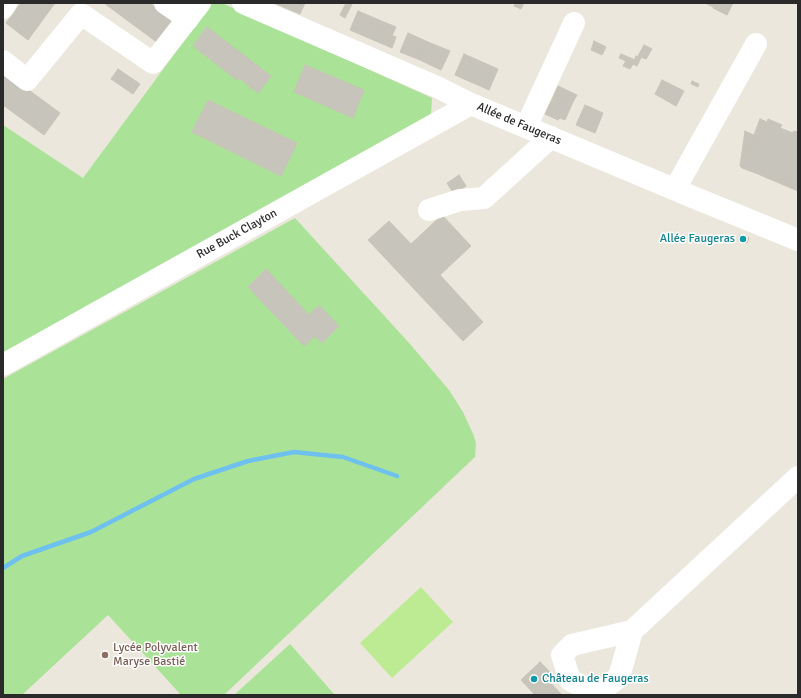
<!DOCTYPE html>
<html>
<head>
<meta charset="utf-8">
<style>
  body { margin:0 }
  #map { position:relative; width:801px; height:698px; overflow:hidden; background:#ece7dc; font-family:Signika,sans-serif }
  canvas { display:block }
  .frame { position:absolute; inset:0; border:4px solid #2a2a2a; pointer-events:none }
</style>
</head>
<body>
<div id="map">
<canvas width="801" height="698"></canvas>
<div class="frame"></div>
</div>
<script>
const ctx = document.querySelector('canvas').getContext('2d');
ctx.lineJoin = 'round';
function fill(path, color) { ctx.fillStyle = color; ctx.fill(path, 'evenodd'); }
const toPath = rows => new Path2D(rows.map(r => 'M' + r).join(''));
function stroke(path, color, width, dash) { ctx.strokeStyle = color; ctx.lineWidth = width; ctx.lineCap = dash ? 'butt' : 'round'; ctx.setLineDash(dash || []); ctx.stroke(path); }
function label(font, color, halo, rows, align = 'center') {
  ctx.font = font + ' Signika,sans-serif'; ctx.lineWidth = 3; ctx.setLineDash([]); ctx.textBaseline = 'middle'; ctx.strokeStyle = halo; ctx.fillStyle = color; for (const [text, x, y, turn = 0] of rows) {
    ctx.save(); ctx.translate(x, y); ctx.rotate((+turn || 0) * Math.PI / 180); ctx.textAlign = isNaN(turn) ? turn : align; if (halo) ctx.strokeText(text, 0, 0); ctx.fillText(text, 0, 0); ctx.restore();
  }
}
fill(toPath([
  [212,3,222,3,432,98,431,114,3,356,3,125,83,178],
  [295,218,410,344,449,390,463,412,474,436,476,444,475,457,224,695,181,695,108,615,22,695,3,695,3,379],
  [290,644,335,695,234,695]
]), '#aae398');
fill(toPath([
  [421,587,453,622,392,678,360,643]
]), '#bdeb93');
stroke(toPath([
  [3,568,22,556,91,532,194,479,248,461,294,452,343,457,397,476]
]), '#6ec1ef', 4.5);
const building = toPath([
  [21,3,55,3,28,40,6,23,21,3],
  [104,3,150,3,178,24,162,46,104,3],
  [274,3,305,3,300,14,274,3],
  [346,3,352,4,345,18,340,15,346,3],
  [516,3,524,3,521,9,514,6,516,3],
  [705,3,713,3,715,4,713,7,705,3],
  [713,3,733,3,727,15,713,8,715,4,713,3],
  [358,11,379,20,375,29,396,37,392,48,350,30,358,11],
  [379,20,396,27,392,36,375,29,379,20],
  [207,27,271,76,258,93,239,78,237,80,193,46,207,27],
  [408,33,428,42,420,60,400,52,408,33],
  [594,41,606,47,602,55,591,50,594,41],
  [428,42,450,51,441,70,420,60,428,42],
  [644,45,652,49,646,59,638,56,644,45],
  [464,54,498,69,489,90,455,75,464,54],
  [621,54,635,60,633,64,619,58,621,54],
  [636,56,641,58,637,66,633,64,636,56],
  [626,61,633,64,630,69,623,66,626,61],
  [305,65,364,90,353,118,294,92,305,65],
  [118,69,140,84,133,94,111,79,118,69],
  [3,71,60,113,44,135,3,105,3,71],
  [662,80,684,91,676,106,655,94,662,80],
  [692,81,699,84,698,87,691,84,692,81],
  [558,86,577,95,573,102,555,93,558,86],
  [555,93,573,102,565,120,560,118,558,120,545,114,555,93],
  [208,100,297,143,281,176,192,132,208,100],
  [585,105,603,113,595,133,576,125,585,105],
  [760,119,767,122,768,119,782,125,780,128,793,133,794,131,798,132,798,191,786,186,788,182,779,178,777,182,767,178,769,174,760,170,758,174,742,168,745,161,743,160,748,147,751,148,754,141,758,143,760,138,754,135,760,119],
  [745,131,760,138,758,143,754,141,751,148,748,147,743,160,745,161,742,168,740,166,745,131],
  [760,170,769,174,767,178,758,174,760,170],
  [459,175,466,186,454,194,447,183,459,175],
  [779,178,788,182,786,186,777,182,779,178],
  [442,215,471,246,440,275,483,322,463,341,368,240,389,221,411,244,442,215],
  [740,235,749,238,747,243,738,240,740,235],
  [266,269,309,315,319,305,339,326,322,343,315,336,304,346,248,287,266,269],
  [540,662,551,673,546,678,562,695,535,695,521,680,540,662]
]);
fill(building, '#c7c5bb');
stroke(building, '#c8c3b6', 1);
stroke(toPath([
  [165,3,188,19],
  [243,3,437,87,471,104,688,195,798,240],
  [3,8,6,3],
  [3,61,27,80,81,14,153,63,200,3],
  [526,127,574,23],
  [675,189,756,44],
  [429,210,460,200,484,198,551,137],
  [3,365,471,104],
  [632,631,619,677,597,694,570,680,562,655,572,645,632,631,798,477]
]), '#fff', 22);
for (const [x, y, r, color] of [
  [743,239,4,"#0f9aa8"],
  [105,655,4,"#8d6e63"],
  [534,679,4,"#0f9aa8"]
]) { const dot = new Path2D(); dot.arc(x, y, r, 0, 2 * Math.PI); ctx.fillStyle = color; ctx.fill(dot); stroke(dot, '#fff', 1.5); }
label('12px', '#2a2a2a', '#fff', [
  ["Allée de Faugeras",519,124,23],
  ["Rue Buck Clayton",237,234,-29]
]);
label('12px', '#0d838f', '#fff', [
  ["Allée Faugeras",735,239],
  ["Château de Faugeras",542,679,"left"]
], 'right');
label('12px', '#785e54', '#fff', [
  ["Lycée Polyvalent",113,648],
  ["Maryse Bastié",113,662]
], 'left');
</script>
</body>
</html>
